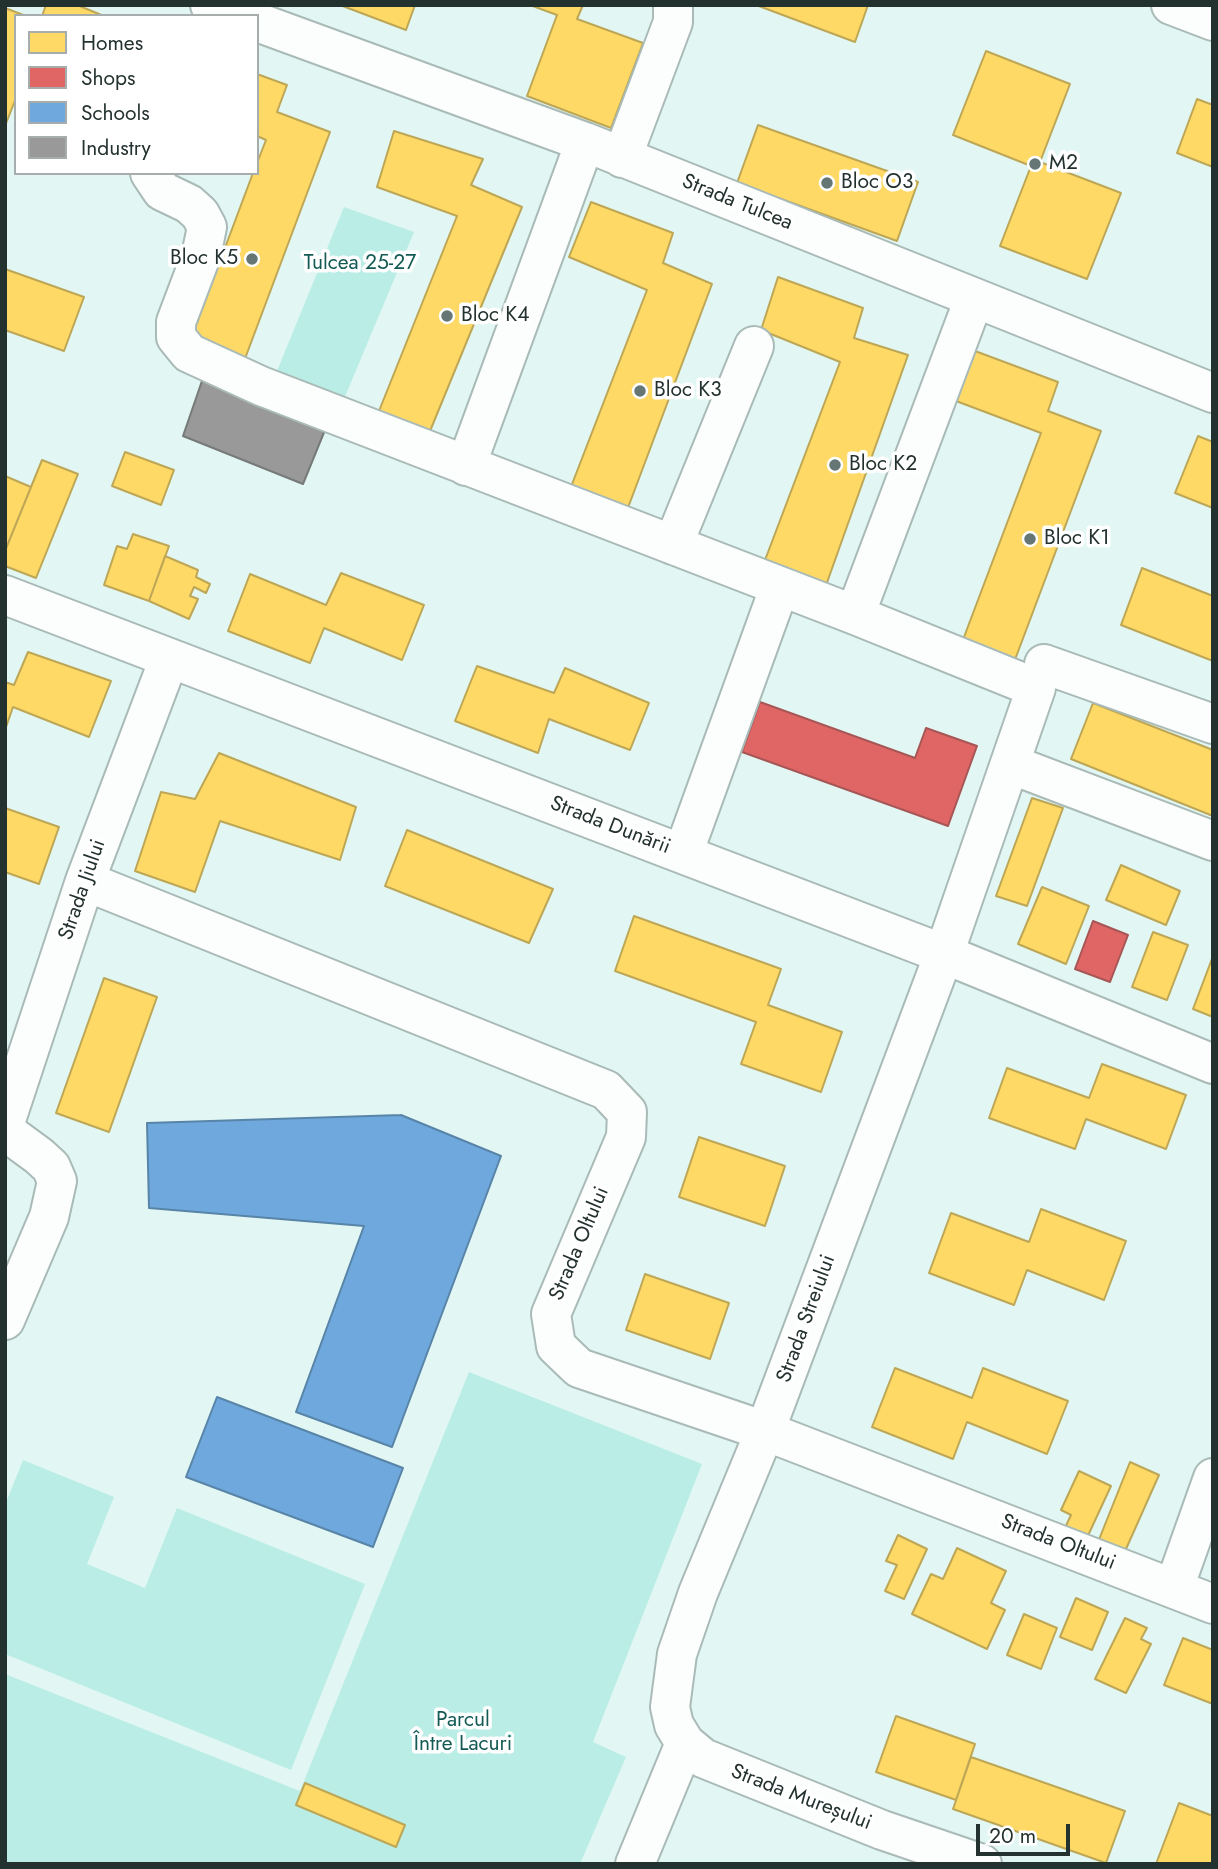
<!DOCTYPE html>
<html>
<head>
<meta charset="utf-8">
<style>
  body { margin:0 }
  #map { position:relative; width:1218px; height:1869px; overflow:hidden; background:#e2f7f3; font-family:Jost,sans-serif }
  canvas { display:block }
  .frame { position:absolute; inset:0; border:7px solid #23312f; pointer-events:none }
  .legend { position:absolute; left:14px; top:14px; width:245px; height:161px; box-sizing:border-box; background:#fff; border:2px solid #a7adac; margin:0; padding:9px 12px; list-style:none; font-size:21px; color:#23312f }
  .legend li { display:flex; align-items:center; gap:14px; height:35px }
  .legend b { width:35px; border:2px solid #a7adac }
  .scale { position:absolute; left:976px; top:1824px; width:94px; height:32px; box-sizing:border-box; border:4px solid #23312f; border-top:0; padding-left:9px; font-size:21px; line-height:24px; white-space:nowrap; color:#23312f; -webkit-text-stroke:5px #fff; paint-order:stroke }
</style>
</head>
<body>
<div id="map">
<canvas width="1218" height="1869"></canvas>
<div class="frame"></div>
<ul class="legend">
<li><b style="height:19px;background:#ffd966"></b>Homes</li>
<li><b style="height:19px;background:#e06666"></b>Shops</li>
<li><b style="height:19px;background:#6fa8dc"></b>Schools</li>
<li><b style="height:19px;background:#999"></b>Industry</li>
</ul>
<div class="scale">20 m</div>
</div>
<script>
const ctx = document.querySelector('canvas').getContext('2d');
ctx.lineJoin = 'round';
function fill(path, color) { ctx.fillStyle = color; ctx.fill(path, 'evenodd'); }
const toPath = rows => new Path2D(rows.map(r => 'M' + r).join(''));
function stroke(path, color, width, dash) { ctx.strokeStyle = color; ctx.lineWidth = width; ctx.lineCap = dash ? 'butt' : 'round'; ctx.setLineDash(dash || []); ctx.stroke(path); }
function label(font, color, halo, rows, align = 'center') {
  ctx.font = font + ' Jost,sans-serif'; ctx.lineWidth = 7; ctx.setLineDash([]); ctx.textBaseline = 'middle'; ctx.strokeStyle = halo; ctx.fillStyle = color; for (const [text, x, y, turn = 0] of rows) {
    ctx.save(); ctx.translate(x, y); ctx.rotate((+turn || 0) * Math.PI / 180); ctx.textAlign = isNaN(turn) ? turn : align; if (halo) ctx.strokeText(text, 0, 0); ctx.fillText(text, 0, 0); ctx.restore();
  }
}
fill(toPath([
  [344,207,414,232,344,399,277,371],
  [469,1372,702,1464,593,1742,626,1757,580,1864,5,1864,5,1674,300,1791],
  [23,1460,114,1497,87,1564,145,1588,177,1508,365,1584,291,1770,5,1654,5,1505]
]), '#baede6');
const homes = toPath([
  [46,5,77,5,104,16,42,16,46,5],
  [340,5,415,5,406,30,340,5],
  [530,5,583,5,577,19,643,43,611,128,527,96,557,15,530,5],
  [756,5,868,5,855,42,756,5],
  [5,8,26,16,16,16,16,98,5,126,5,8],
  [986,51,1070,84,1040,162,1121,193,1087,279,1000,246,1031,166,953,135,986,51],
  [257,74,287,85,277,112,330,132,243,364,189,344,253,173,257,173,257,163,266,140,257,136,257,74],
  [1197,99,1213,105,1213,167,1177,153,1197,99],
  [758,125,918,182,897,241,737,183,758,125],
  [394,131,483,159,471,185,522,207,428,436,377,416,457,216,377,187,394,131],
  [591,202,673,233,663,263,712,284,626,513,569,492,647,290,569,257,591,202],
  [5,269,84,297,64,351,5,330,5,269],
  [778,277,863,308,854,338,908,355,824,591,762,568,840,362,761,330,778,277],
  [975,351,1058,382,1048,411,1101,431,1013,665,961,645,1041,433,956,401,975,351],
  [1198,436,1213,442,1213,508,1175,493,1198,436],
  [125,452,174,470,161,505,112,486,125,452],
  [42,460,78,474,36,578,5,566,5,551,42,460],
  [5,476,31,487,5,551,5,476],
  [133,534,169,546,149,601,104,585,117,546,127,549,133,534],
  [165,556,198,570,196,577,210,584,206,593,194,587,190,596,198,599,189,619,149,601,165,556],
  [1142,568,1213,596,1213,661,1121,625,1142,568],
  [341,573,424,605,402,660,324,628,310,663,228,631,250,574,326,605,341,573],
  [28,652,111,681,89,737,13,707,5,730,5,682,14,685,28,652],
  [477,666,554,693,565,668,649,703,630,750,549,719,538,753,455,721,477,666],
  [1093,703,1213,750,1213,816,1071,759,1093,703],
  [219,753,356,807,340,860,220,821,195,892,135,871,161,792,195,799,219,753],
  [1032,798,1063,808,1027,906,996,896,1032,798],
  [5,808,59,827,39,884,5,872,5,808],
  [407,830,553,889,529,943,385,886,407,830],
  [1121,865,1180,891,1166,925,1106,900,1121,865],
  [1042,887,1089,906,1066,964,1018,944,1042,887],
  [634,916,781,969,768,1005,842,1032,821,1092,741,1064,756,1022,615,971,634,916],
  [1153,932,1188,945,1167,1000,1132,987,1153,932],
  [1213,956,1213,1017,1193,1009,1213,956],
  [104,978,157,997,109,1132,56,1113,104,978],
  [1102,1064,1186,1095,1166,1149,1086,1119,1075,1149,989,1118,1007,1068,1089,1098,1102,1064],
  [699,1137,785,1166,765,1226,679,1197,699,1137],
  [1041,1209,1126,1241,1104,1300,1027,1270,1014,1305,929,1273,951,1213,1029,1242,1041,1209],
  [645,1274,729,1303,710,1359,626,1330,645,1274],
  [895,1368,972,1398,983,1368,1068,1401,1047,1454,967,1422,953,1459,872,1427,895,1368],
  [1130,1462,1159,1475,1122,1558,1096,1547,1130,1462],
  [1079,1471,1111,1486,1085,1542,1063,1532,1071,1515,1061,1510,1079,1471],
  [898,1535,927,1549,904,1599,885,1591,897,1565,886,1561,898,1535],
  [957,1548,1006,1571,991,1603,1005,1610,987,1649,912,1614,931,1574,943,1579,957,1548],
  [1076,1598,1108,1612,1092,1650,1060,1637,1076,1598],
  [1024,1614,1057,1628,1041,1669,1007,1655,1024,1614],
  [1125,1618,1147,1628,1141,1639,1151,1644,1126,1693,1095,1679,1125,1618],
  [1183,1638,1213,1650,1213,1704,1164,1685,1183,1638],
  [896,1716,975,1744,956,1800,876,1772,896,1716],
  [971,1757,1125,1811,1106,1863,953,1809,971,1757],
  [305,1783,405,1825,396,1847,296,1805,305,1783],
  [1179,1803,1213,1816,1213,1864,1156,1864,1179,1803]
]);
fill(homes, '#ffd966');
stroke(homes, '#bda756', 2);
const shops = toPath([
  [760,702,915,758,926,728,977,746,948,826,742,752,760,702],
  [1093,921,1128,935,1110,982,1075,969,1093,921]
]);
fill(shops, '#e06666');
stroke(shops, '#a75656', 2);
const schools = toPath([
  [401,1115,501,1156,392,1447,296,1412,364,1226,149,1208,147,1123,401,1115],
  [217,1397,403,1468,373,1547,186,1477,217,1397]
]);
fill(schools, '#6fa8dc');
stroke(schools, '#5884a8', 2);
const industry = toPath([
  [203,378,325,430,303,484,183,436,203,378]
]);
fill(industry, '#999');
stroke(industry, '#767a79', 2);
const minor = toPath([
  [210,5,239,16],
  [1171,5,1213,21],
  [257,22,585,142,1213,393],
  [622,158,673,22,673,5],
  [150,173,162,191,189,204,200,214,207,227,201,256,176,322,176,337,189,353,261,386,855,615,1036,688,944,954,765,1431,698,1593,677,1654,670,1707,674,1725,685,1743,703,1758,882,1830,982,1864],
  [466,466,585,142],
  [673,545,754,346],
  [5,595,944,954,1213,1064],
  [855,615,974,299],
  [1044,664,1213,724],
  [1010,764,1213,841],
  [683,854,780,586],
  [85,881,606,1090,627,1112,626,1137,551,1314,556,1346,579,1368,765,1431,1213,1604],
  [5,1123,85,881,169,659],
  [5,1131,39,1156,51,1167,57,1181,49,1217,5,1320],
  [1174,1588,1213,1478],
  [635,1864,685,1743]
]);
stroke(minor, '#a9bab7', 42);
stroke(minor, '#fbfefd', 38);
for (const [x, y, r, color] of [
  [1035,164,7,"#667674"],
  [827,183,7,"#667674"],
  [252,259,7,"#667674"],
  [447,316,7,"#667674"],
  [640,391,7,"#667674"],
  [835,465,7,"#667674"],
  [1030,539,7,"#667674"]
]) { const dot = new Path2D(); dot.arc(x, y, r, 0, 2 * Math.PI); ctx.fillStyle = color; ctx.fill(dot); stroke(dot, '#fff', 2.5); }
label('21px', '#23312f', '#fff', [
  ["M2",1049,164],
  ["Bloc O3",841,183],
  ["Bloc K5",238,259,"right"],
  ["Bloc K4",461,316],
  ["Bloc K3",654,391],
  ["Bloc K2",849,465],
  ["Bloc K1",1044,539]
], 'left');
label('21px', '#23312f', '#fff', [
  ["Strada Tulcea",737,203,22],
  ["Strada Dunării",610,826,21],
  ["Strada Jiului",83,890,-71],
  ["Strada Oltului",580,1244,-67],
  ["Strada Streiului",807,1319,-70],
  ["Strada Oltului",1058,1543,21],
  ["Strada Mureșului",801,1798,21]
]);
label('21px', '#135a54', '#fff', [
  ["Tulcea 25-27",360,264],
  ["Parcul",463,1721],
  ["Între Lacuri",463,1745]
]);
</script>
</body>
</html>
